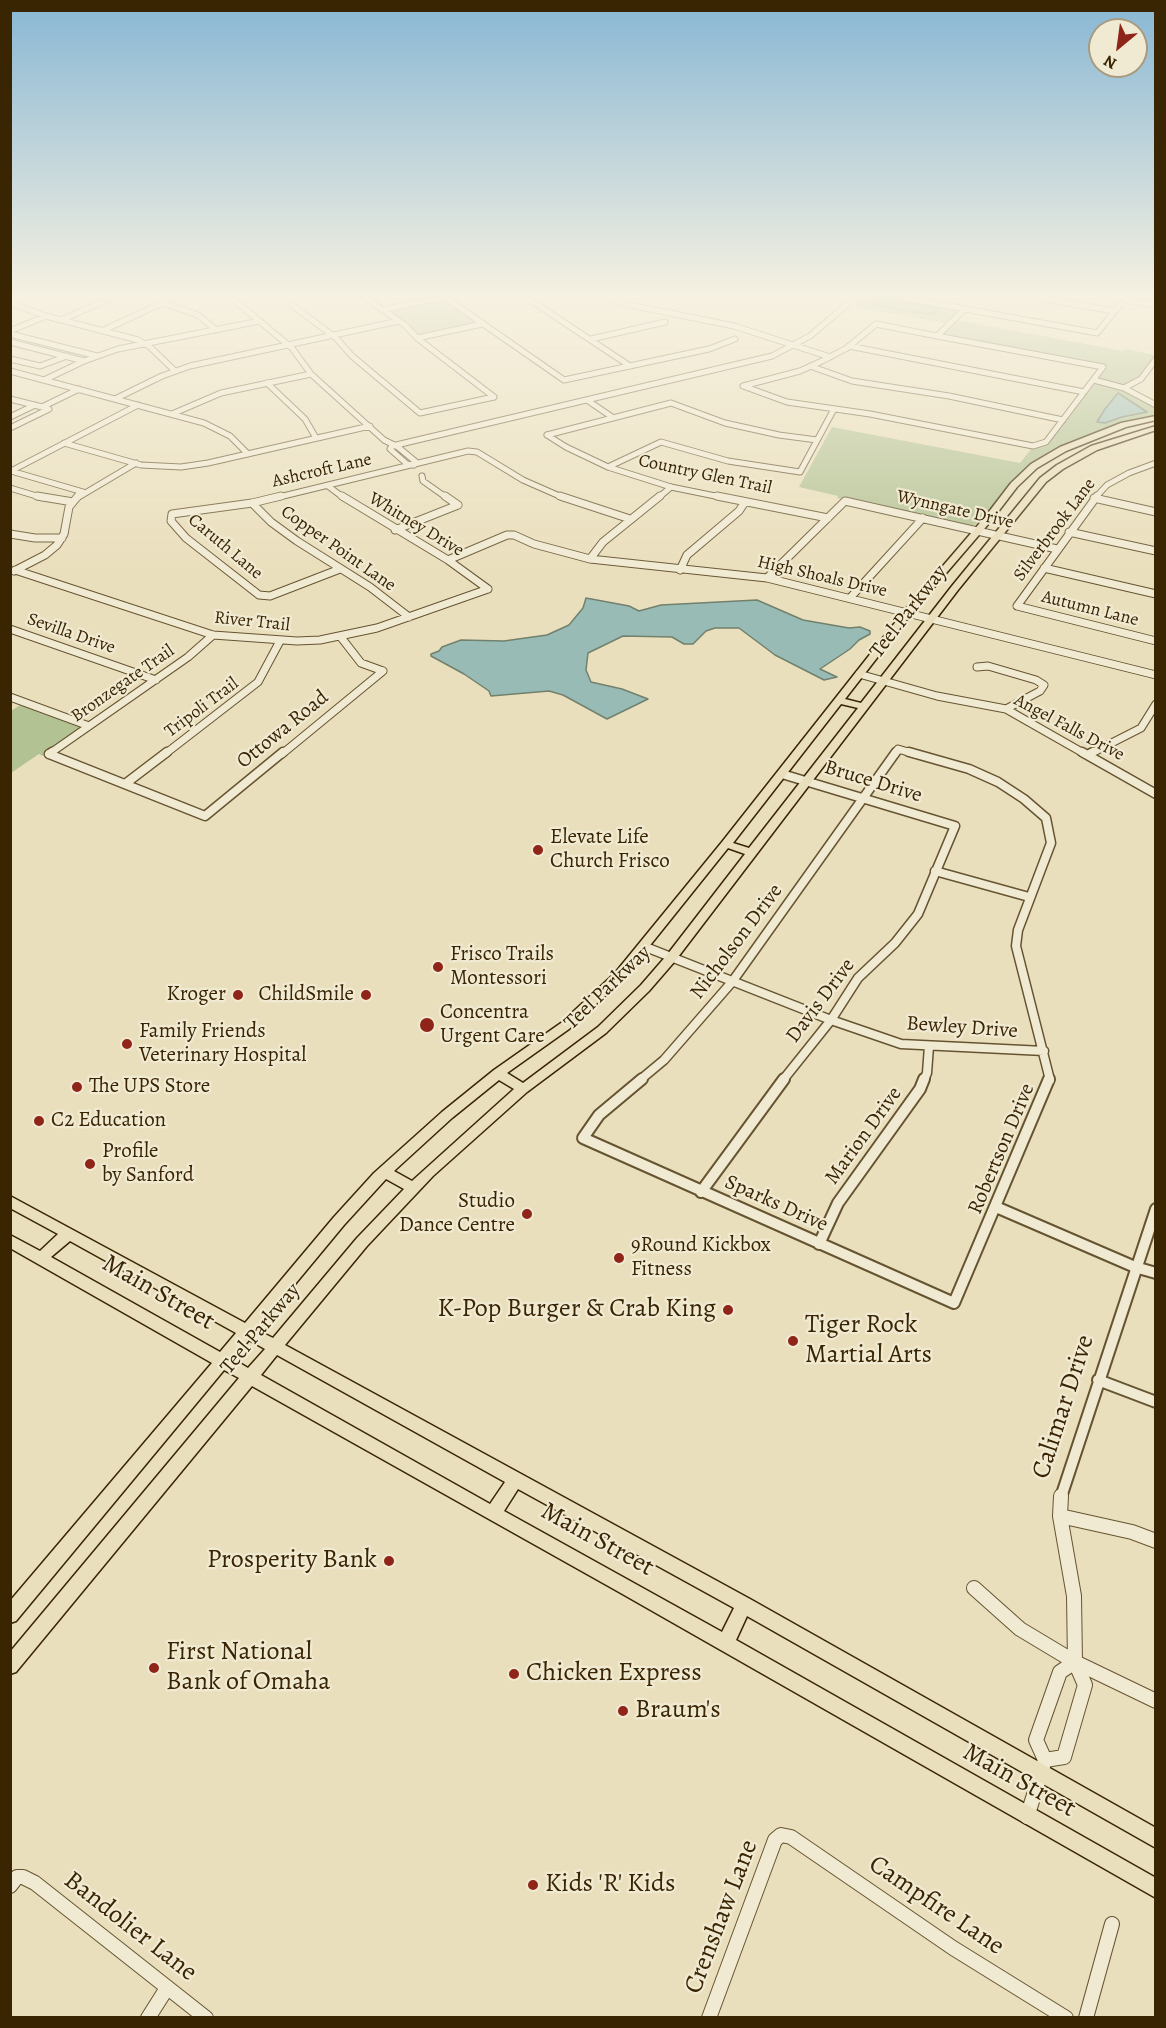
<!DOCTYPE html>
<html>
<head>
<meta charset="utf-8">
<style>
  body { margin:0 }
  #map { position:relative; width:1166px; height:2028px; overflow:hidden; background:#eadfbc; font-family:Alegreya,serif }
  canvas { display:block }
  .frame { position:absolute; inset:0; border:12px solid #3a2503; pointer-events:none }
  .north { position:absolute; left:1088px; top:18px; width:60px; height:60px; box-sizing:border-box; background:#f1ead3; border:2px solid #a89b80; border-radius:50%; rotate:209deg; font-size:16px; font-weight:700; line-height:24px; text-align:center; color:#3a2503 }
  .north::after { content:''; display:block; margin:auto; width:21px; height:27px; background:#8f2418; clip-path:polygon(50% 0,100% 100%,50% 72%,0 100%) }
</style>
</head>
<body>
<div id="map">
<canvas width="1166" height="2028"></canvas>
<div class="frame"></div>
<div class="north">N</div>
</div>
<script>
const ctx = document.querySelector('canvas').getContext('2d');
ctx.lineJoin = 'round';
function fill(path, color) { ctx.fillStyle = color; ctx.fill(path, 'evenodd'); }
const toPath = rows => new Path2D(rows.map(r => 'M' + r).join(''));
function stroke(path, color, width, dash) { ctx.strokeStyle = color; ctx.lineWidth = width; ctx.lineCap = dash ? 'butt' : 'round'; ctx.setLineDash(dash || []); ctx.stroke(path); }
function label(font, color, halo, rows, align = 'center') {
  ctx.font = font + ' Alegreya,serif'; ctx.lineWidth = 4.5; ctx.setLineDash([]); ctx.textBaseline = 'middle'; ctx.strokeStyle = halo; ctx.fillStyle = color; for (const [text, x, y, turn = 0] of rows) {
    ctx.save(); ctx.translate(x, y); ctx.rotate((+turn || 0) * Math.PI / 180); ctx.textAlign = isNaN(turn) ? turn : align; if (halo) ctx.strokeText(text, 0, 0); ctx.fillText(text, 0, 0); ctx.restore();
  }
}
fill(toPath([
  [866,296,901,296,905,299,960,310,944,323,854,307],
  [443,299,478,324,418,336,385,311],
  [956,320,1124,351,1126,349,1155,355,1138,379,1126,385,1155,408,1155,416,1080,438,1031,466,976,524,972,526,837,498,838,496,799,487,832,427,1020,463,1032,448,1049,443,1107,367,940,335],
  [22,704,83,727,43,756,39,754,11,773,11,711]
]), '#b3c293');
const water = toPath([
  [874,296,893,296,899,301,931,307,940,311,929,314,879,306,869,303,874,296],
  [1118,393,1147,412,1122,417,1105,423,1097,422,1105,409,1118,393],
  [586,598,629,606,639,611,661,605,757,600,803,620,849,628,860,627,870,631,870,634,859,640,850,649,820,669,837,677,824,680,775,655,739,628,715,628,706,631,693,644,684,644,672,637,623,636,588,653,586,670,591,682,622,689,648,699,607,719,563,695,549,691,491,696,489,691,464,674,431,656,431,654,439,651,442,647,461,640,504,641,547,635,569,625,583,608,586,598]
]);
fill(water, '#98bcb5');
stroke(water, '#72806e', 1.5);
const minorFar4 = toPath([
  [229,296,292,348,311,374,384,440,398,447,416,462,414,465],
  [280,296,336,338,352,356,420,413,494,397],
  [363,296,405,325,417,338,494,397],
  [443,296,564,380,709,349,735,339],
  [524,296,630,366],
  [600,296,630,305,734,326,830,357],
  [1028,296,1114,311],
  [905,298,1097,333,1127,296],
  [1124,300,1156,305],
  [10,303,46,316,138,340,149,346,175,371],
  [163,303,198,315,216,330],
  [382,310,445,297],
  [61,320,116,296],
  [876,324,937,336,1103,367,1046,442,1033,446,870,414,787,402,743,386,800,371,822,361,847,348,876,324],
  [104,330,177,296],
  [10,331,46,316],
  [10,334,97,356],
  [937,336,965,309],
  [417,338,482,324],
  [591,339,665,322],
  [10,342,84,361],
  [849,346,1084,392],
  [10,359,40,366,67,356],
  [810,366,852,381,949,396,1063,420],
  [10,371,204,423,230,436,248,454],
  [44,380,84,361,118,349,260,321],
  [1094,380,1124,388,1156,405],
  [267,383,305,419,316,438],
  [1124,388,1141,379,1156,359],
  [10,399,46,408],
  [115,399,162,376,190,366,399,321],
  [587,400,612,417],
  [42,407,79,389],
  [172,414,221,393,311,374],
  [10,417,35,405],
  [10,428,49,409],
  [547,435,566,447,608,467,671,487,725,498],
  [547,435,671,403,725,423,779,435,817,440],
  [64,443,141,465,181,467,208,463,370,426],
  [392,446,772,356,810,336,857,296],
  [392,446,390,449,407,464,414,465],
  [608,467,661,442,728,461,800,472,834,409],
  [11,471,138,405],
  [11,471,83,492],
  [422,476,423,481,447,498],
  [328,486,344,498],
  [10,488,43,498],
  [77,498,136,463],
  [275,498,468,451,477,452,523,480,564,498],
  [658,498,671,487],
  [1095,498,1107,485,1129,473,1156,463]
]);
const minorFar3 = toPath([
  [37,496,73,502],
  [281,496,252,503,172,514,171,521,186,538,259,595,270,596,340,569],
  [342,496,448,560,488,589],
  [445,496,458,505],
  [560,496,630,519],
  [717,496,828,518],
  [1097,496,1017,606,1156,641],
  [1094,498,1156,512],
  [252,503,271,522,297,541,370,587,409,617],
  [395,530,458,505],
  [1069,532,1156,551],
  [10,534,35,538,62,538],
  [590,559,603,542,660,496],
  [448,560,507,535,514,535,534,544,590,559,767,578,1156,675],
  [1044,568,1156,594],
  [15,570,213,635,297,641,320,640,377,628,488,589],
  [680,570,687,555,739,511,745,502],
  [14,571,45,555,57,545,64,534,69,507,78,496],
  [767,578,845,501,1057,549],
  [850,598,923,518],
  [10,629,156,680],
  [340,636,361,663,383,671],
  [977,667,988,666,1036,680,1044,685,1040,691,1006,709],
  [859,674,937,696,1006,709,1085,754],
  [10,697,89,726],
  [49,754,188,657,213,635],
  [165,754,258,682,280,641],
  [282,754,383,671],
  [895,754,898,749,915,754],
  [1090,754,1141,728,1156,704]
]);
const minorFar2 = toPath([
  [909,752,969,769,998,782,1024,799,1046,818,1051,843,1018,930,1016,946,1050,1080],
  [1082,752,1156,794],
  [49,754,205,816,283,752],
  [49,754,52,752],
  [1089,754,1093,752],
  [782,774,955,826,918,914,895,943,858,978,831,1020,783,1080],
  [125,784,167,752],
  [935,871,1029,897],
  [643,946,831,1020,901,1044,1044,1051],
  [640,1080,664,1060,732,982,896,752],
  [924,1080,927,1073,929,1046]
]);
const minorFar1 = toPath([
  [642,1079,599,1115,583,1138,954,1303,1049,1079],
  [701,1192,784,1079],
  [996,1207,1135,1267,1156,1273],
  [819,1244,838,1203,920,1089,924,1079],
  [1098,1380,1156,1402],
  [1061,1497,1156,1209]
]);
const minor = toPath([
  [1060,1516,1132,1532,1156,1541],
  [974,1588,1020,1629,1075,1662,1156,1701],
  [1045,1760,1064,1757,1085,1685,1075,1662,1074,1596,1060,1516,1061,1496],
  [1027,1817,1045,1760,1036,1740,1060,1672,1075,1662],
  [10,1886,17,1877,23,1877,35,1883,206,2018],
  [148,2018,167,1988],
  [709,2018,775,1840,781,1835,791,1837,953,1948,1066,2018],
  [1086,2018,1112,1924]
]);
const major = toPath([
  [1156,416,1156,420,1126,427,1066,451,1037,468,1017,487,991,521,911,614,845,699,861,703,952,586,1040,478,1057,465,1091,446,1156,426,1156,430,1097,450,1063,469,1046,482,958,590,675,961,649,991,606,1033,527,1092,433,1176,367,1246,285,1345,750,1599,1156,1828,1156,1848,747,1616,736,1640,1156,1878,1156,1898,619,1592,252,1386,16,1672,10,1674,10,1652,239,1378,224,1370,16,1621,10,1623,10,1601,212,1363,10,1248,10,1235,40,1251,58,1234,10,1208,10,1196,245,1323,334,1217,374,1173,442,1112,494,1070,561,1023,615,973,722,842,905,610,985,517,1011,483,1031,464,1060,447,1121,423,1156,416],
  [841,704,858,708,749,848,733,843,841,704],
  [728,848,745,854,667,955,641,985,598,1027,523,1083,507,1073,569,1029,623,979,728,848],
  [499,1080,514,1089,412,1181,394,1171,452,1118,499,1080],
  [386,1179,404,1189,357,1238,273,1338,257,1330,344,1225,386,1179],
  [70,1241,236,1333,220,1352,51,1257,70,1241],
  [249,1340,265,1349,248,1368,233,1359,249,1340],
  [277,1355,505,1482,490,1504,261,1375,277,1355],
  [518,1489,734,1608,722,1632,504,1511,518,1489]
]);
stroke(minorFar4, '#665431', 7);
stroke(minorFar3, '#665431', 9);
stroke(minorFar2, '#665431', 11);
stroke(minorFar1, '#665431', 14);
stroke(minor, '#665431', 16);
stroke(major, '#3a2503', 3);
stroke(minorFar4, '#f1ead3', 5);
stroke(minorFar3, '#f1ead3', 7);
stroke(minorFar2, '#f1ead3', 8);
stroke(minorFar1, '#f1ead3', 10);
stroke(minor, '#f1ead3', 14);
fill(major, '#eadfbc');
const sky = ctx.createLinearGradient(0, 0, 0, 580);
sky.addColorStop(0, '#88b7d4');
sky.addColorStop(0.51, '#f6f1e1');
sky.addColorStop(1, '#f6f1e100');
ctx.fillStyle = sky;
ctx.fillRect(0, 0, 1166, 580);
for (const [x, y, r, color] of [
  [538,850,6,"#8f2418"],
  [438,967,6,"#8f2418"],
  [238,995,6,"#8f2418"],
  [366,995,6,"#8f2418"],
  [427,1025,8,"#8f2418"],
  [127,1044,6,"#8f2418"],
  [77,1087,6,"#8f2418"],
  [39,1121,6,"#8f2418"],
  [90,1164,6,"#8f2418"],
  [527,1214,6,"#8f2418"],
  [619,1258,6,"#8f2418"],
  [728,1310,6,"#8f2418"],
  [793,1341,6,"#8f2418"],
  [389,1561,6,"#8f2418"],
  [154,1668,6,"#8f2418"],
  [514,1674,6,"#8f2418"],
  [623,1711,6,"#8f2418"],
  [533,1885,6,"#8f2418"]
]) { const dot = new Path2D(); dot.arc(x, y, r, 0, 2 * Math.PI); ctx.fillStyle = color; ctx.fill(dot); stroke(dot, '#f1ead3', 2); }
label('18px', '#3a2503', '#f1ead3', [
  ["Ashcroft Lane",322,471,-13],
  ["Country Glen Trail",705,475,12],
  ["Wynngate Drive",955,510,13],
  ["Whitney Drive",416,525,31],
  ["Silverbrook Lane",1055,530,-53],
  ["Caruth Lane",225,547,40],
  ["Copper Point Lane",338,549,35],
  ["High Shoals Drive",822,577,13],
  ["Autumn Lane",1090,609,14],
  ["River Trail",252,622,6],
  ["Sevilla Drive",71,634,19],
  ["Bronzegate Trail",123,684,-35],
  ["Tripoli Trail",202,708,-37],
  ["Angel Falls Drive",1069,728,28]
]);
label('21px', '#3a2503', '#f1ead3', [
  ["Teel Parkway",909,612,-52],
  ["Ottowa Road",283,730,-39],
  ["Bruce Drive",873,782,17],
  ["Nicholson Drive",737,942,-53],
  ["Teel Parkway",608,988,-44],
  ["Davis Drive",821,1001,-53],
  ["Bewley Drive",962,1028,4],
  ["Marion Drive",864,1136,-54],
  ["Robertson Drive",1002,1149,-67],
  ["Sparks Drive",776,1204,24],
  ["Teel Parkway",261,1329,-50]
]);
label('21px', '#3a2503', '#f1ead3', [
  ["Elevate Life",550,838],
  ["Church Frisco",550,862],
  ["Frisco Trails",450,955],
  ["Montessori",450,979],
  ["Kroger",226,995,"right"],
  ["ChildSmile",354,995,"right"],
  ["Concentra",440,1013],
  ["Urgent Care",440,1037],
  ["Family Friends",139,1032],
  ["Veterinary Hospital",139,1056],
  ["The UPS Store",89,1087],
  ["C2 Education",51,1121],
  ["Profile",102,1152],
  ["by Sanford",102,1176],
  ["Studio",515,1202,"right"],
  ["Dance Centre",515,1226,"right"],
  ["9Round Kickbox",631,1246],
  ["Fitness",631,1270]
], 'left');
label('26px', '#3a2503', '#f1ead3', [
  ["Main Street",158,1293,30],
  ["Calimar Drive",1064,1407,-72],
  ["Main Street",597,1540,29],
  ["Main Street",1019,1781,29],
  ["Campfire Lane",936,1906,34],
  ["Crenshaw Lane",722,1917,-69],
  ["Bandolier Lane",130,1927,38]
]);
label('26px', '#3a2503', '#f1ead3', [
  ["K-Pop Burger & Crab King",716,1310,"right"],
  ["Tiger Rock",805,1326],
  ["Martial Arts",805,1356],
  ["Prosperity Bank",377,1561,"right"],
  ["First National",166,1653],
  ["Bank of Omaha",166,1683],
  ["Chicken Express",526,1674],
  ["Braum's",635,1711],
  ["Kids 'R' Kids",545,1885]
], 'left');
</script>
</body>
</html>
